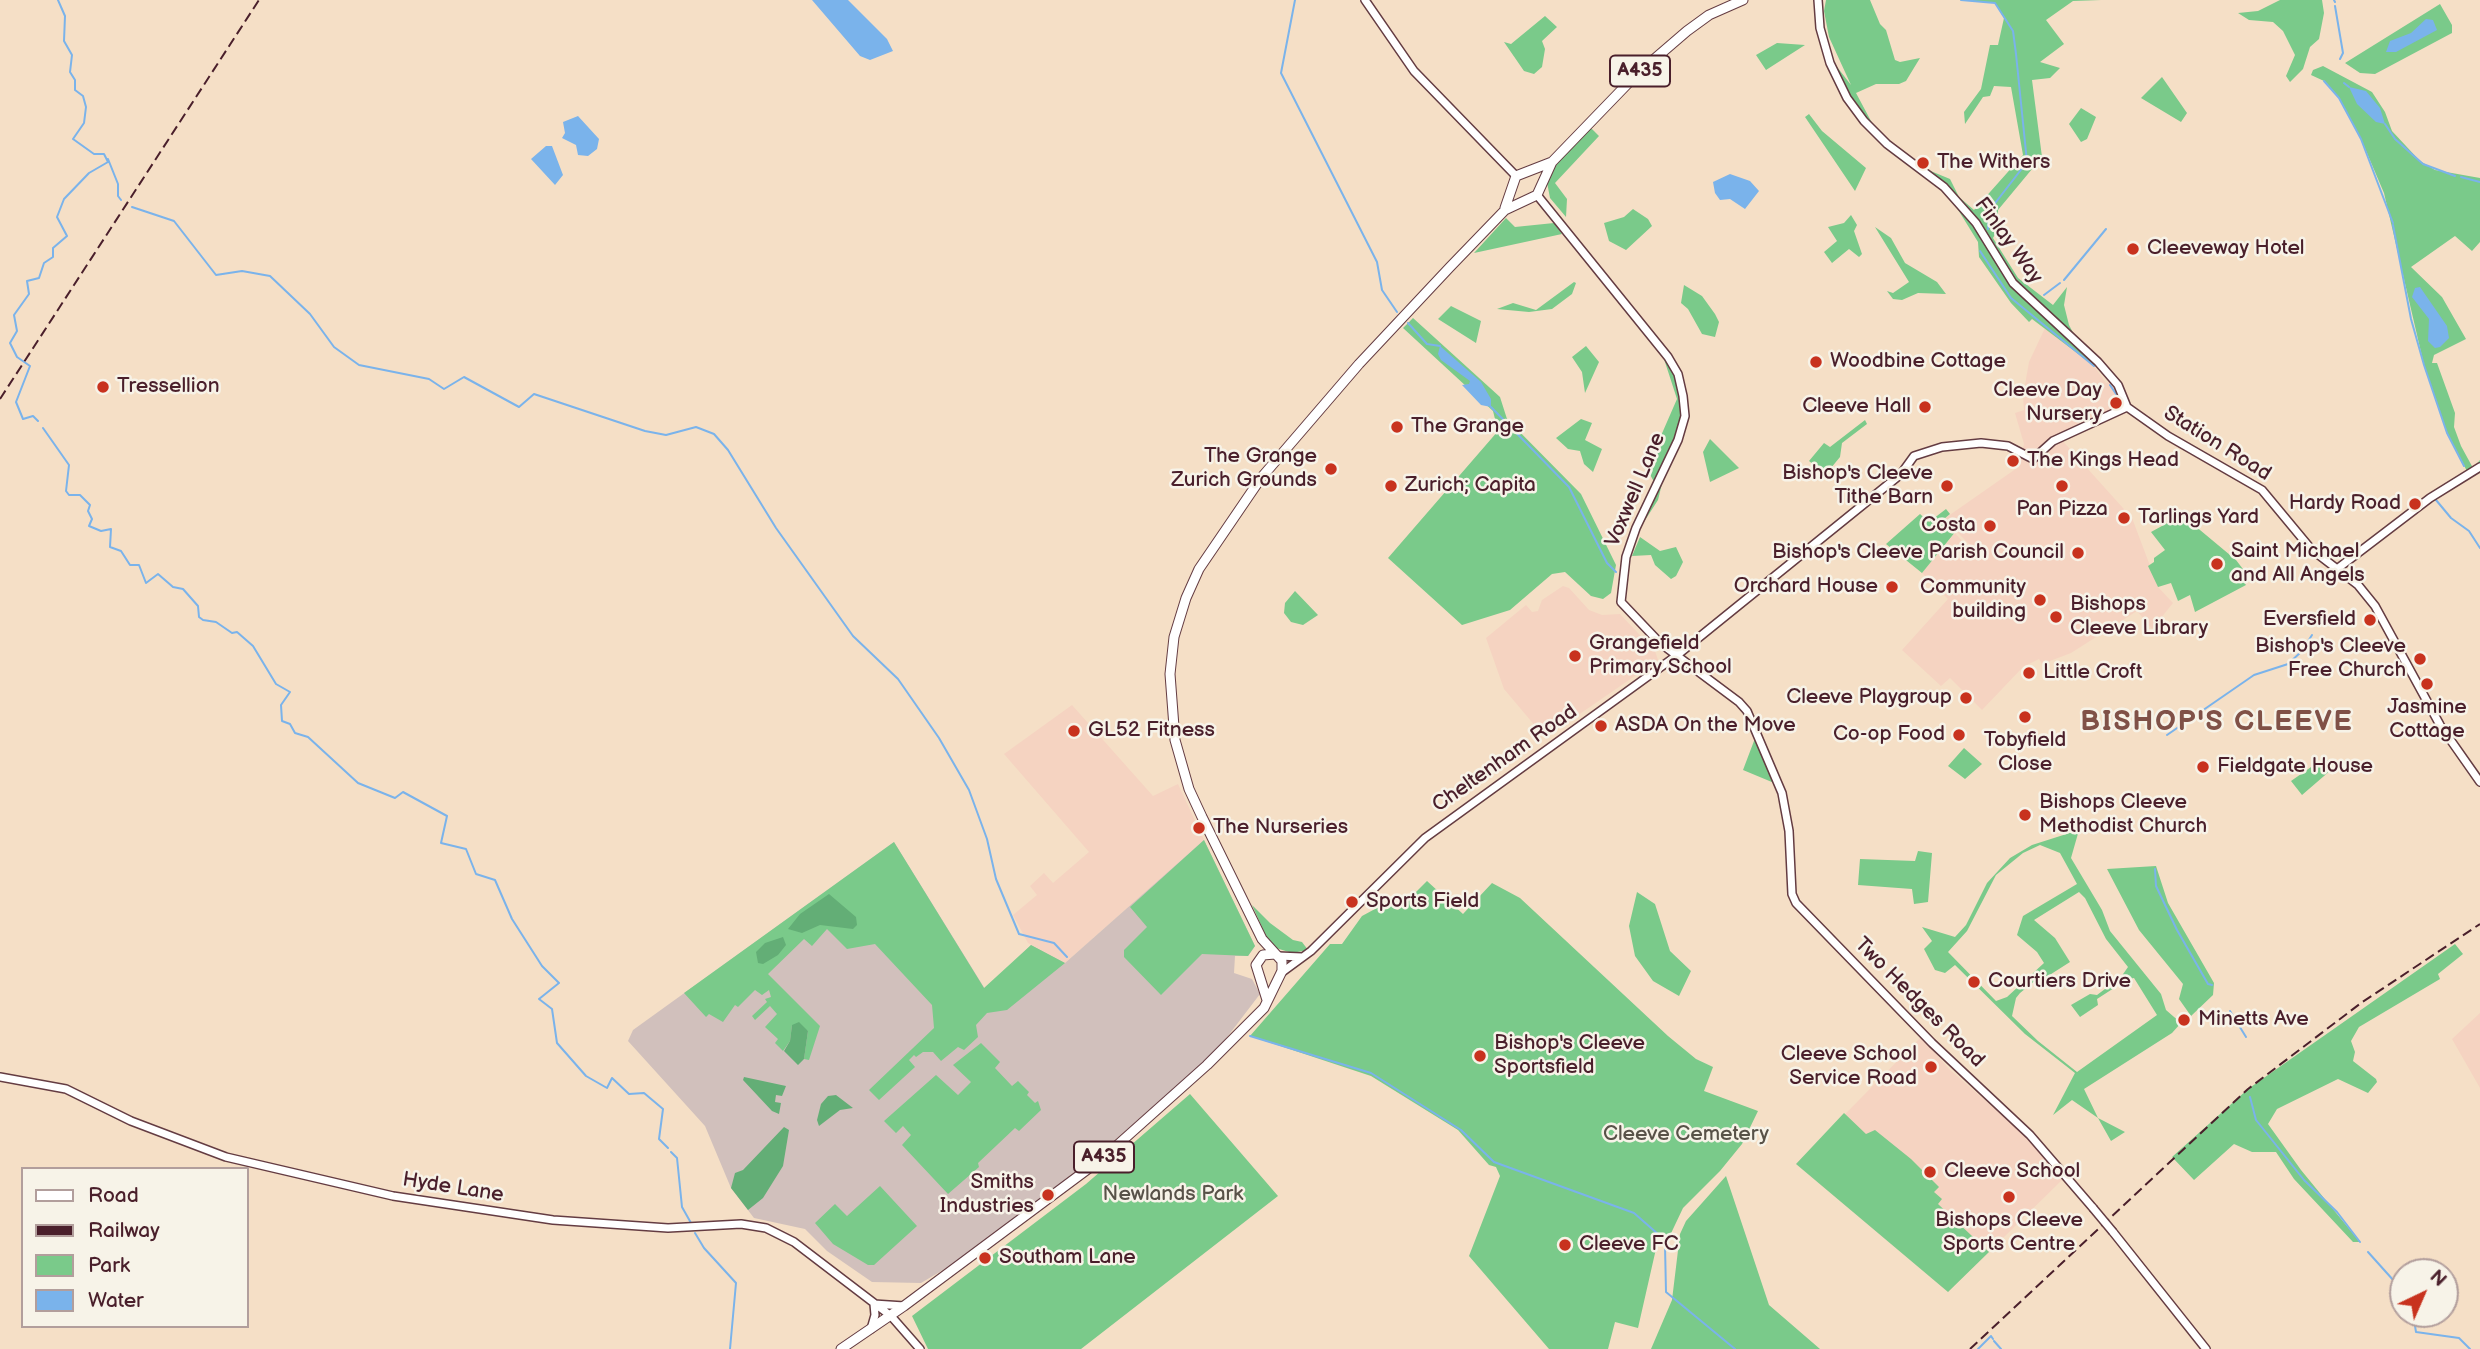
<!DOCTYPE html>
<html>
<head>
<meta charset="utf-8">
<style>
  body { margin:0 }
  #map { position:relative; width:2480px; height:1349px; overflow:hidden; background:#f5dfc6; font-family:"Balsamiq Sans",sans-serif }
  canvas { display:block }
  .legend { position:absolute; left:21px; top:1167px; width:228px; height:161px; box-sizing:border-box; background:#f7f3e8; border:2px solid #b29e9c; margin:0; padding:9px 12px; list-style:none; font-size:21px; color:#4a1f2b }
  .legend li { display:flex; align-items:center; gap:14px; height:35px }
  .legend b { width:35px; border:2px solid #b29e9c }
  .north { position:absolute; left:2389px; top:1258px; width:70px; height:70px; box-sizing:border-box; background:#f7f3e8; border:2px solid #b29e9c; border-radius:50%; rotate:44deg; font-size:19px; font-weight:700; line-height:28px; text-align:center; color:#4a1f2b }
  .north::after { content:''; display:block; margin:auto; width:24px; height:32px; background:#c8321e; clip-path:polygon(50% 0,100% 100%,50% 72%,0 100%) }
</style>
</head>
<body>
<div id="map">
<canvas width="2480" height="1349"></canvas>
<ul class="legend">
<li><b style="height:9px;background:#fff"></b>Road</li>
<li><b style="height:9px;background:#4a1f2b"></b>Railway</li>
<li><b style="height:19px;background:#7aca8a"></b>Park</li>
<li><b style="height:19px;background:#7ab3eb"></b>Water</li>
</ul>
<div class="north">N</div>
</div>
<script>
const ctx = document.querySelector('canvas').getContext('2d');
ctx.lineJoin = 'round';
function fill(path, color) { ctx.fillStyle = color; ctx.fill(path, 'evenodd'); }
const toPath = rows => new Path2D(rows.map(r => 'M' + r).join(''));
function stroke(path, color, width, dash) { ctx.strokeStyle = color; ctx.lineWidth = width; ctx.lineCap = dash ? 'butt' : 'round'; ctx.setLineDash(dash || []); ctx.stroke(path); }
function label(font, color, halo, rows, align = 'center') {
  ctx.font = font + ' "Balsamiq Sans",sans-serif'; ctx.lineWidth = 5; ctx.setLineDash([]); ctx.textBaseline = 'middle'; ctx.strokeStyle = halo; ctx.fillStyle = color; for (const [text, x, y, turn = 0] of rows) {
    ctx.save(); ctx.translate(x, y); ctx.rotate((+turn || 0) * Math.PI / 180); ctx.textAlign = isNaN(turn) ? turn : align; if (halo) ctx.strokeText(text, 0, 0); ctx.fillText(text, 0, 0); ctx.restore();
  }
}
fill(toPath([
  [2045,328,2094,366,2106,383,2110,381,2127,407,2060,438,2132,518,2158,587,2173,603,2152,629,2137,611,2071,653,2042,664,2039,659,2023,667,1982,710,1950,678,1941,686,1902,650,1948,599,1922,573,1955,533,1978,559,1981,556,1944,519,2017,468,2024,444,2015,413,2024,410,2023,396,2029,362],
  [1563,586,1569,588,1589,610,1602,615,1620,614,1655,651,1658,660,1555,731,1542,734,1504,689,1486,638,1526,605,1532,612,1538,611,1542,600],
  [1072,705,1153,796,1178,784,1204,840,1065,963,1028,943,1013,915,1037,895,1030,886,1044,873,1053,883,1089,852,1004,754],
  [2480,1013,2480,1088,2452,1039],
  [1921,1037,1949,1069,2027,1137,2062,1180,1948,1292,1796,1164]
]), '#f5d3c1');
fill(toPath([
  [1204,840,1255,946,1248,956,1235,956,1234,973,1252,979,1260,994,1218,1049,1097,1156,948,1267,921,1283,872,1282,827,1251,805,1229,754,1218,731,1188,705,1126,628,1041,633,1030,894,842,985,989,1031,945,1065,963]
]), '#d1c0bc');
fill(toPath([
  [1826,0,1870,0,1880,24,1886,30,1895,60,1900,62,1920,58,1906,81,1899,84,1876,84,1856,93,1879,136,1847,98,1827,54,1851,85,1829,37,1824,11],
  [1961,0,2101,0,2073,1,2046,20,2064,44,2040,62,2060,68,2050,78,2032,80,2042,157,1998,210,1998,229,1993,238,2018,278,2053,305,2067,287,2064,305,2069,325,2078,342,2098,362,2094,366,2032,319,2029,322,2011,303,1979,257,1978,242,1944,187,1921,167,1950,179,1959,197,1974,210,2023,155,2011,87,1994,86,1990,96,1983,97,1965,124,1964,112,1981,89,1990,45,1998,45,2004,18,1995,3],
  [2280,0,2322,0,2324,13,2319,39,2310,47,2303,69,2290,82,2286,76,2295,55,2283,31,2273,22,2249,20,2238,13,2258,11],
  [2440,4,2452,25,2452,33,2375,74,2360,73,2345,63],
  [1545,16,1557,27,1542,41,1545,49,1542,67,1534,74,1524,71,1504,42,1511,44],
  [1777,43,1805,45,1766,70,1756,55],
  [2323,66,2372,92,2385,112,2392,131,2420,161,2435,170,2480,178,2480,242,2472,251,2455,236,2411,267,2442,297,2466,339,2434,355,2432,363,2437,363,2455,413,2454,427,2461,446,2473,468,2480,460,2480,467,2469,475,2447,433,2424,365,2384,193,2361,139,2339,98,2324,81,2311,75,2313,70],
  [2162,77,2187,113,2181,122,2141,98],
  [2081,108,2096,117,2087,139,2081,142,2069,124],
  [1809,114,1822,131,1866,168,1855,191,1805,117],
  [1588,125,1599,136,1555,183,1567,199,1566,217,1550,198,1545,172],
  [1633,209,1648,219,1652,226,1626,250,1609,241,1604,223,1624,217],
  [1851,215,1857,225,1854,231,1862,254,1859,257,1849,249,1832,263,1824,252,1837,241,1828,227,1844,223],
  [1506,218,1515,227,1554,223,1562,234,1474,253],
  [1875,227,1891,238,1905,263,1937,282,1946,294,1918,293,1902,300,1893,299,1887,291,1893,293,1909,282],
  [1574,282,1576,283,1572,294,1552,309,1529,312,1497,309,1513,303,1536,310],
  [1684,285,1702,296,1715,314,1719,322,1715,337,1702,334,1688,309,1681,303],
  [1451,306,1481,321,1476,343,1438,319],
  [1413,318,1500,397,1507,419,1581,494,1616,565,1611,593,1603,599,1591,596,1565,572,1552,574,1510,610,1462,625,1388,558,1498,431,1493,411,1403,328],
  [1586,346,1599,362,1585,393,1582,372,1572,357],
  [1668,357,1678,374,1685,416,1667,463,1658,500,1631,542,1656,485,1649,473,1653,454,1677,399,1664,359],
  [1581,419,1592,423,1585,440,1602,449,1593,472,1584,464,1580,451,1568,449,1556,438],
  [1865,420,1867,424,1842,443,1840,457,1826,474,1809,461,1824,443,1830,447],
  [1710,439,1739,468,1710,482,1703,452],
  [1946,509,1950,514,1944,519,1956,531,1922,573,1886,544,1920,514,1929,522],
  [2182,515,2236,560,2246,573,2240,577,2246,585,2195,612,2190,595,2178,601,2171,583,2158,587,2148,566,2154,562,2154,558,2165,550,2151,532],
  [1640,537,1660,551,1676,547,1683,562,1676,576,1671,579,1655,565,1651,555,1632,556],
  [1295,591,1318,615,1303,625,1291,622,1284,613,1285,603],
  [1757,733,1779,785,1743,770],
  [1964,748,1982,764,1965,779,1948,766],
  [2324,758,2330,762,2331,770,2302,795,2291,781],
  [2079,830,2071,858,2102,910,2110,931,2161,994,2166,1010,2181,1023,2172,1033,2084,1089,2098,1118,2125,1132,2111,1141,2098,1118,2072,1100,2053,1115,2075,1073,2025,1034,1955,965,1945,973,1935,970,1924,949,1932,941,1922,927,1955,937,1966,925,1987,883,2010,858,2032,845],
  [2040,845,2060,853,2077,884,2023,916,2017,935,2037,952,2044,963,2007,997,1996,1001,1948,952,1967,931,1996,875,2023,853],
  [2079,892,2085,898,2106,939,2128,967,2121,977,2097,995,2090,994,2071,1005,2080,1017,2098,1005,2097,999,2128,979,2134,978,2157,1015,2077,1072,2038,1041,2012,1016,2016,998,2020,993,2041,976,2048,976,2070,962,2055,938,2034,920],
  [1204,840,1255,946,1248,956,1202,954,1161,995,1124,957,1124,950,1147,927,1130,907],
  [894,842,984,988,1031,945,1065,963,1007,1010,987,1013,976,1025,978,1037,964,1050,958,1047,941,1061,933,1052,923,1052,916,1057,914,1055,909,1060,915,1067,879,1100,869,1090,934,1028,932,1005,875,944,847,949,827,929,812,946,804,939,768,974,820,1026,809,1060,804,1059,808,1031,792,1025,790,1041,783,1051,775,1043,778,1039,765,1027,777,1014,770,1006,755,1020,752,1016,767,1002,765,999,771,997,769,990,762,995,755,990,738,1007,735,1005,723,1022,709,1014,706,1017,684,993],
  [1918,851,1932,853,1928,902,1914,904,1912,889,1858,885,1860,859,1915,861],
  [2156,866,2168,903,2214,983,2213,995,2191,1016,2179,999,2183,984,2139,930,2107,869],
  [1427,881,1463,914,1492,883,1520,898,1668,1036,1696,1059,1713,1067,1704,1091,1758,1111,1742,1144,1720,1171,1683,1208,1665,1246,1658,1240,1638,1328,1615,1322,1608,1349,1549,1349,1469,1256,1500,1176,1496,1167,1489,1165,1458,1130,1371,1076,1250,1036,1330,944,1342,944,1362,916,1388,902,1398,910],
  [1637,892,1655,904,1670,951,1691,971,1679,996,1653,981,1635,956,1629,926],
  [1252,905,1270,923,1293,940,1302,942,1308,950,1292,953,1276,948,1266,936],
  [2455,944,2463,954,2438,974,2440,979,2359,1027,2351,1041,2355,1052,2353,1061,2376,1079,2377,1082,2368,1093,2338,1079,2277,1109,2268,1124,2301,1170,2360,1242,2353,1242,2294,1179,2276,1152,2252,1152,2234,1144,2194,1180,2172,1157,2248,1089],
  [981,1043,1000,1062,995,1068,1012,1086,1018,1081,1029,1092,1027,1095,1035,1103,1038,1101,1041,1110,1019,1131,1015,1128,978,1163,979,1167,948,1194,902,1145,911,1135,903,1126,896,1133,884,1121,936,1075,958,1095,971,1082,953,1065],
  [1190,1094,1278,1196,1081,1349,928,1349,912,1316,1086,1184],
  [1844,1113,1866,1134,1875,1130,1911,1159,1939,1187,1934,1192,1942,1199,1938,1204,1989,1252,1948,1292,1796,1164],
  [1726,1176,1769,1305,1820,1349,1651,1349,1672,1300,1680,1234,1686,1221],
  [880,1186,917,1226,874,1265,868,1265,833,1244,815,1223,835,1204,847,1216]
]), '#7aca8a');
fill(toPath([
  [829,894,856,917,857,925,853,929,820,925,802,933,788,929,800,914],
  [783,937,786,945,778,955,763,964,758,963,756,952,765,943],
  [799,1022,808,1031,804,1059,798,1065,784,1051,790,1041,792,1025],
  [744,1077,786,1086,782,1096,776,1095,775,1102,781,1103,779,1114,772,1111,743,1080],
  [836,1095,853,1108,840,1110,819,1126,817,1120,821,1104,828,1096],
  [784,1127,789,1130,783,1166,763,1198,748,1210,731,1188,735,1173,743,1170]
]), '#63ae76');
fill(toPath([
  [812,0,848,0,887,39,893,51,870,60,860,56],
  [2426,19,2433,20,2437,30,2396,52,2386,52,2390,41,2411,33],
  [2349,87,2366,91,2380,108,2385,124,2376,122,2357,104],
  [578,116,599,139,597,149,588,156,578,155,576,145,562,138,565,133,563,122],
  [546,146,552,146,563,175,555,185,531,159],
  [1730,174,1750,181,1759,191,1745,209,1730,199,1720,200,1715,193,1713,182],
  [2420,287,2447,326,2449,338,2440,347,2435,348,2428,341,2429,319,2412,297,2415,288],
  [1440,346,1481,382,1491,399,1491,407,1481,405,1462,385,1469,384,1470,381,1441,360,1438,354]
]), '#7ab3eb');
stroke(toPath([
  [1295,0,1281,73,1377,262,1382,290,1397,312],
  [1961,0,1995,3,2013,31,2016,54,2027,162,1989,211,1988,229],
  [2334,0,2335,2],
  [2335,6,2343,53,2340,59],
  [2324,81,2339,98,2361,139,2393,223],
  [2344,83,2349,87],
  [2385,124,2395,139,2423,164,2455,176],
  [108,159,118,184,118,196,121,200],
  [2461,177,2480,182],
  [132,207,174,221,216,275,242,271,270,276,310,314,334,347,359,365,429,379,444,389,464,377,519,407,534,394,645,431,666,435,696,427,714,434,728,450,776,528,853,636,898,679,939,738,969,790,987,839,996,879,1019,934,1054,943,1067,957],
  [2393,225,2411,319,2424,365,2447,433,2464,466],
  [1980,251,2011,298,2094,366],
  [2064,280,2106,229],
  [2044,295,2060,283],
  [1408,323,1427,344,1440,346],
  [2110,385,2120,400],
  [1491,407,1569,487,1607,563,1616,572],
  [38,421,33,416,23,419,16,402,30,366,17,357,10,343,17,331,14,315,29,294,27,281,39,278,44,263,53,257,53,248,67,236,57,217,64,199,89,173,108,162,104,154,94,154,73,139,84,123,86,107,83,96,75,90,75,80,70,72,72,55,64,41,65,16,58,0],
  [43,428,69,465,66,491,69,495,80,495,90,505,88,511,92,519,89,526,101,531,111,529,110,547,121,551,130,565,139,565,146,583,158,574,173,587,183,589,198,606,199,617,203,620,216,622,232,633,237,632,253,646,276,684,290,692,281,705,282,721,290,724,295,733,308,737,358,783,395,798,403,792,447,816,441,843,466,849,476,874,495,880,512,919,542,966,559,983,539,999,552,1009,557,1043,586,1076,607,1088,612,1078,629,1094,644,1093,663,1109,659,1139,668,1148],
  [2436,500,2451,518,2469,531,2480,548],
  [2167,735,2254,675,2288,664,2302,651,2312,635],
  [2155,869,2156,886,2177,930,2208,984,2212,985],
  [2230,1011,2246,1037],
  [1250,1036,1371,1073,1461,1130,1494,1162,1634,1213,1659,1235,1665,1246,1666,1292,1735,1349],
  [2250,1097,2256,1120,2304,1180,2337,1212,2360,1242],
  [671,1152,677,1158,682,1207,691,1223],
  [695,1233,704,1248,736,1283,730,1349],
  [2368,1252,2403,1291],
  [2413,1314,2416,1332,2459,1338,2470,1349],
  [1994,1341,2001,1349],
  [1978,1349,1991,1336,1993,1339]
]), '#7ab3eb', 2);
const tertiary = toPath([
  [1365,0,1414,71,1516,176],
  [1818,0,1820,28,1830,63,1847,98,1864,121,1887,144,1944,187,1976,223,2013,283,2098,362,2118,385,2127,407],
  [1537,195,1668,357,1678,374,1683,396,1685,416,1678,440,1636,528,1626,557,1621,602,1660,643,1739,702,1747,711,1782,793,1789,831,1792,894,1796,903,1932,1043,2030,1135,2093,1208],
  [2127,407,2168,436,2262,490,2311,549,2358,585,2375,606,2440,725,2480,782],
  [2337,569,2430,498,2480,467],
  [1278,956,1302,957],
  [1281,973,1311,951,1425,838,1676,656,1901,474,1914,456,1942,447,1981,443,2008,446,2033,459,2053,441,2127,407],
  [0,1077,66,1089,131,1121,226,1157,393,1196,553,1220,668,1228,741,1224,766,1228,794,1242,891,1316,920,1349],
  [2113,1232,2206,1349],
  [874,1304,904,1306],
  [871,1329,875,1315,874,1304]
]);
const primary = toPath([
  [1505,208,1516,176,1552,162],
  [1267,1000,1256,965,1263,955,1275,954],
  [841,1349,904,1306,1104,1157,1207,1065,1264,1008,1282,971,1282,961,1262,939,1202,817,1189,789,1175,740,1170,674,1174,637,1186,598,1199,569,1261,478,1359,364,1450,267,1505,210,1537,195,1552,162,1637,74,1687,31,1709,15,1743,0]
]);
stroke(tertiary, '#643c42', 10);
stroke(primary, '#643c42', 11);
stroke(tertiary, '#fff', 7);
stroke(primary, '#fff', 9);
stroke(toPath([
  [0,399,259,0],
  [1970,1349,2248,1089,2361,1003,2480,924]
]), '#4a1f2b', 2, [10, 5]);
const tertiaryBridge = toPath([
  [2093,1208,2113,1232]
]);
stroke(tertiaryBridge, '#643c42', 10, []);
stroke(tertiaryBridge, '#fff', 7);
for (const [x, y, r, color] of [
  [1923,163,7,"#c8321e"],
  [2133,249,7,"#c8321e"],
  [1816,362,7,"#c8321e"],
  [103,387,7,"#c8321e"],
  [2116,403,7,"#c8321e"],
  [1925,407,7,"#c8321e"],
  [1397,427,7,"#c8321e"],
  [2013,461,7,"#c8321e"],
  [1331,469,7,"#c8321e"],
  [1391,486,7,"#c8321e"],
  [1947,486,7,"#c8321e"],
  [2062,486,7,"#c8321e"],
  [2415,504,7,"#c8321e"],
  [2124,518,7,"#c8321e"],
  [1990,526,7,"#c8321e"],
  [2078,553,7,"#c8321e"],
  [2217,564,7,"#c8321e"],
  [1892,587,7,"#c8321e"],
  [2040,600,7,"#c8321e"],
  [2056,617,7,"#c8321e"],
  [2370,620,7,"#c8321e"],
  [1575,656,7,"#c8321e"],
  [2420,659,7,"#c8321e"],
  [2029,673,7,"#c8321e"],
  [2427,684,7,"#c8321e"],
  [1966,698,7,"#c8321e"],
  [2025,717,7,"#c8321e"],
  [1601,726,7,"#c8321e"],
  [1074,731,7,"#c8321e"],
  [1959,735,7,"#c8321e"],
  [2203,767,7,"#c8321e"],
  [2025,815,7,"#c8321e"],
  [1199,828,7,"#c8321e"],
  [1352,902,7,"#c8321e"],
  [1974,982,7,"#c8321e"],
  [2184,1020,7,"#c8321e"],
  [1480,1056,7,"#c8321e"],
  [1931,1067,7,"#c8321e"],
  [1930,1172,7,"#c8321e"],
  [1048,1195,7,"#c8321e"],
  [2009,1197,7,"#c8321e"],
  [1565,1245,7,"#c8321e"],
  [985,1258,7,"#c8321e"]
]) { const dot = new Path2D(); dot.arc(x, y, r, 0, 2 * Math.PI); ctx.fillStyle = color; ctx.fill(dot); stroke(dot, '#f7f3e8', 2.5); }
for (const [x, y, w] of [
  [1640,71,60],
  [1104,1157,60]
]) { const box = new Path2D(); box.roundRect(x - w / 2, y - 15.5, w, 31, 5); ctx.fillStyle = '#f7f3e8'; ctx.fill(box); stroke(box, '#4a1f2b', 2); }
label('bold 19px', '#4a1f2b', null, [
  ["A435",1640,71],
  ["A435",1104,1157]
]);
label('21px', '#4a1f2b', '#f7f3e8', [
  ["The Withers",1937,163],
  ["Cleeveway Hotel",2147,249],
  ["Woodbine Cottage",1830,362],
  ["Tressellion",117,387],
  ["Cleeve Day",2102,391,"right"],
  ["Nursery",2102,415,"right"],
  ["Cleeve Hall",1911,407,"right"],
  ["The Grange",1411,427],
  ["The Grange",1317,457,"right"],
  ["Zurich Grounds",1317,481,"right"],
  ["The Kings Head",2027,461],
  ["Bishop's Cleeve",1933,474,"right"],
  ["Tithe Barn",1933,498,"right"],
  ["Zurich; Capita",1405,486],
  ["Hardy Road",2401,504,"right"],
  ["Pan Pizza",2062,510,"center"],
  ["Tarlings Yard",2138,518],
  ["Costa",1976,526,"right"],
  ["Saint Michael",2231,552],
  ["and All Angels",2231,576],
  ["Bishop's Cleeve Parish Council",2064,553,"right"],
  ["Orchard House",1878,587,"right"],
  ["Community",2026,588,"right"],
  ["building",2026,612,"right"],
  ["Bishops",2070,605],
  ["Cleeve Library",2070,629],
  ["Eversfield",2356,620,"right"],
  ["Grangefield",1589,644],
  ["Primary School",1589,668],
  ["Bishop's Cleeve",2406,647,"right"],
  ["Free Church",2406,671,"right"],
  ["Little Croft",2043,673],
  ["Cleeve Playgroup",1952,698,"right"],
  ["Jasmine",2427,708,"center"],
  ["Cottage",2427,732,"center"],
  ["ASDA On the Move",1615,726],
  ["GL52 Fitness",1088,731],
  ["Co-op Food",1945,735,"right"],
  ["Tobyfield",2025,741,"center"],
  ["Close",2025,765,"center"],
  ["Fieldgate House",2217,767],
  ["Bishops Cleeve",2039,803],
  ["Methodist Church",2039,827],
  ["The Nurseries",1213,828],
  ["Sports Field",1366,902],
  ["Courtiers Drive",1988,982],
  ["Minetts Ave",2198,1020],
  ["Bishop's Cleeve",1494,1044],
  ["Sportsfield",1494,1068],
  ["Cleeve School",1917,1055,"right"],
  ["Service Road",1917,1079,"right"],
  ["Cleeve School",1944,1172],
  ["Smiths",1034,1183,"right"],
  ["Industries",1034,1207,"right"],
  ["Bishops Cleeve",2009,1221,"center"],
  ["Sports Centre",2009,1245,"center"],
  ["Cleeve FC",1579,1245],
  ["Southam Lane",999,1258]
], 'left');
label('21px', '#4a1f2b', '#f7f3e8', [
  ["Finlay Way",2008,241,54],
  ["Station Road",2217,444,32],
  ["Voxwell Lane",1636,490,-67],
  ["Cheltenham Road",1505,759,-35],
  ["Two Hedges Road",1919,1003,45],
  ["Hyde Lane",453,1188,9]
]);
label('21px', '#585248', '#f7f3e8', [
  ["Cleeve Cemetery",1686,1135],
  ["Newlands Park",1173,1195]
]);
ctx.letterSpacing = '2px';
label('bold 28px', '#805147', '#f7f3e8', [
  ["BISHOP'S CLEEVE",2217,723]
]);
ctx.letterSpacing = '0px';
</script>
</body>
</html>
